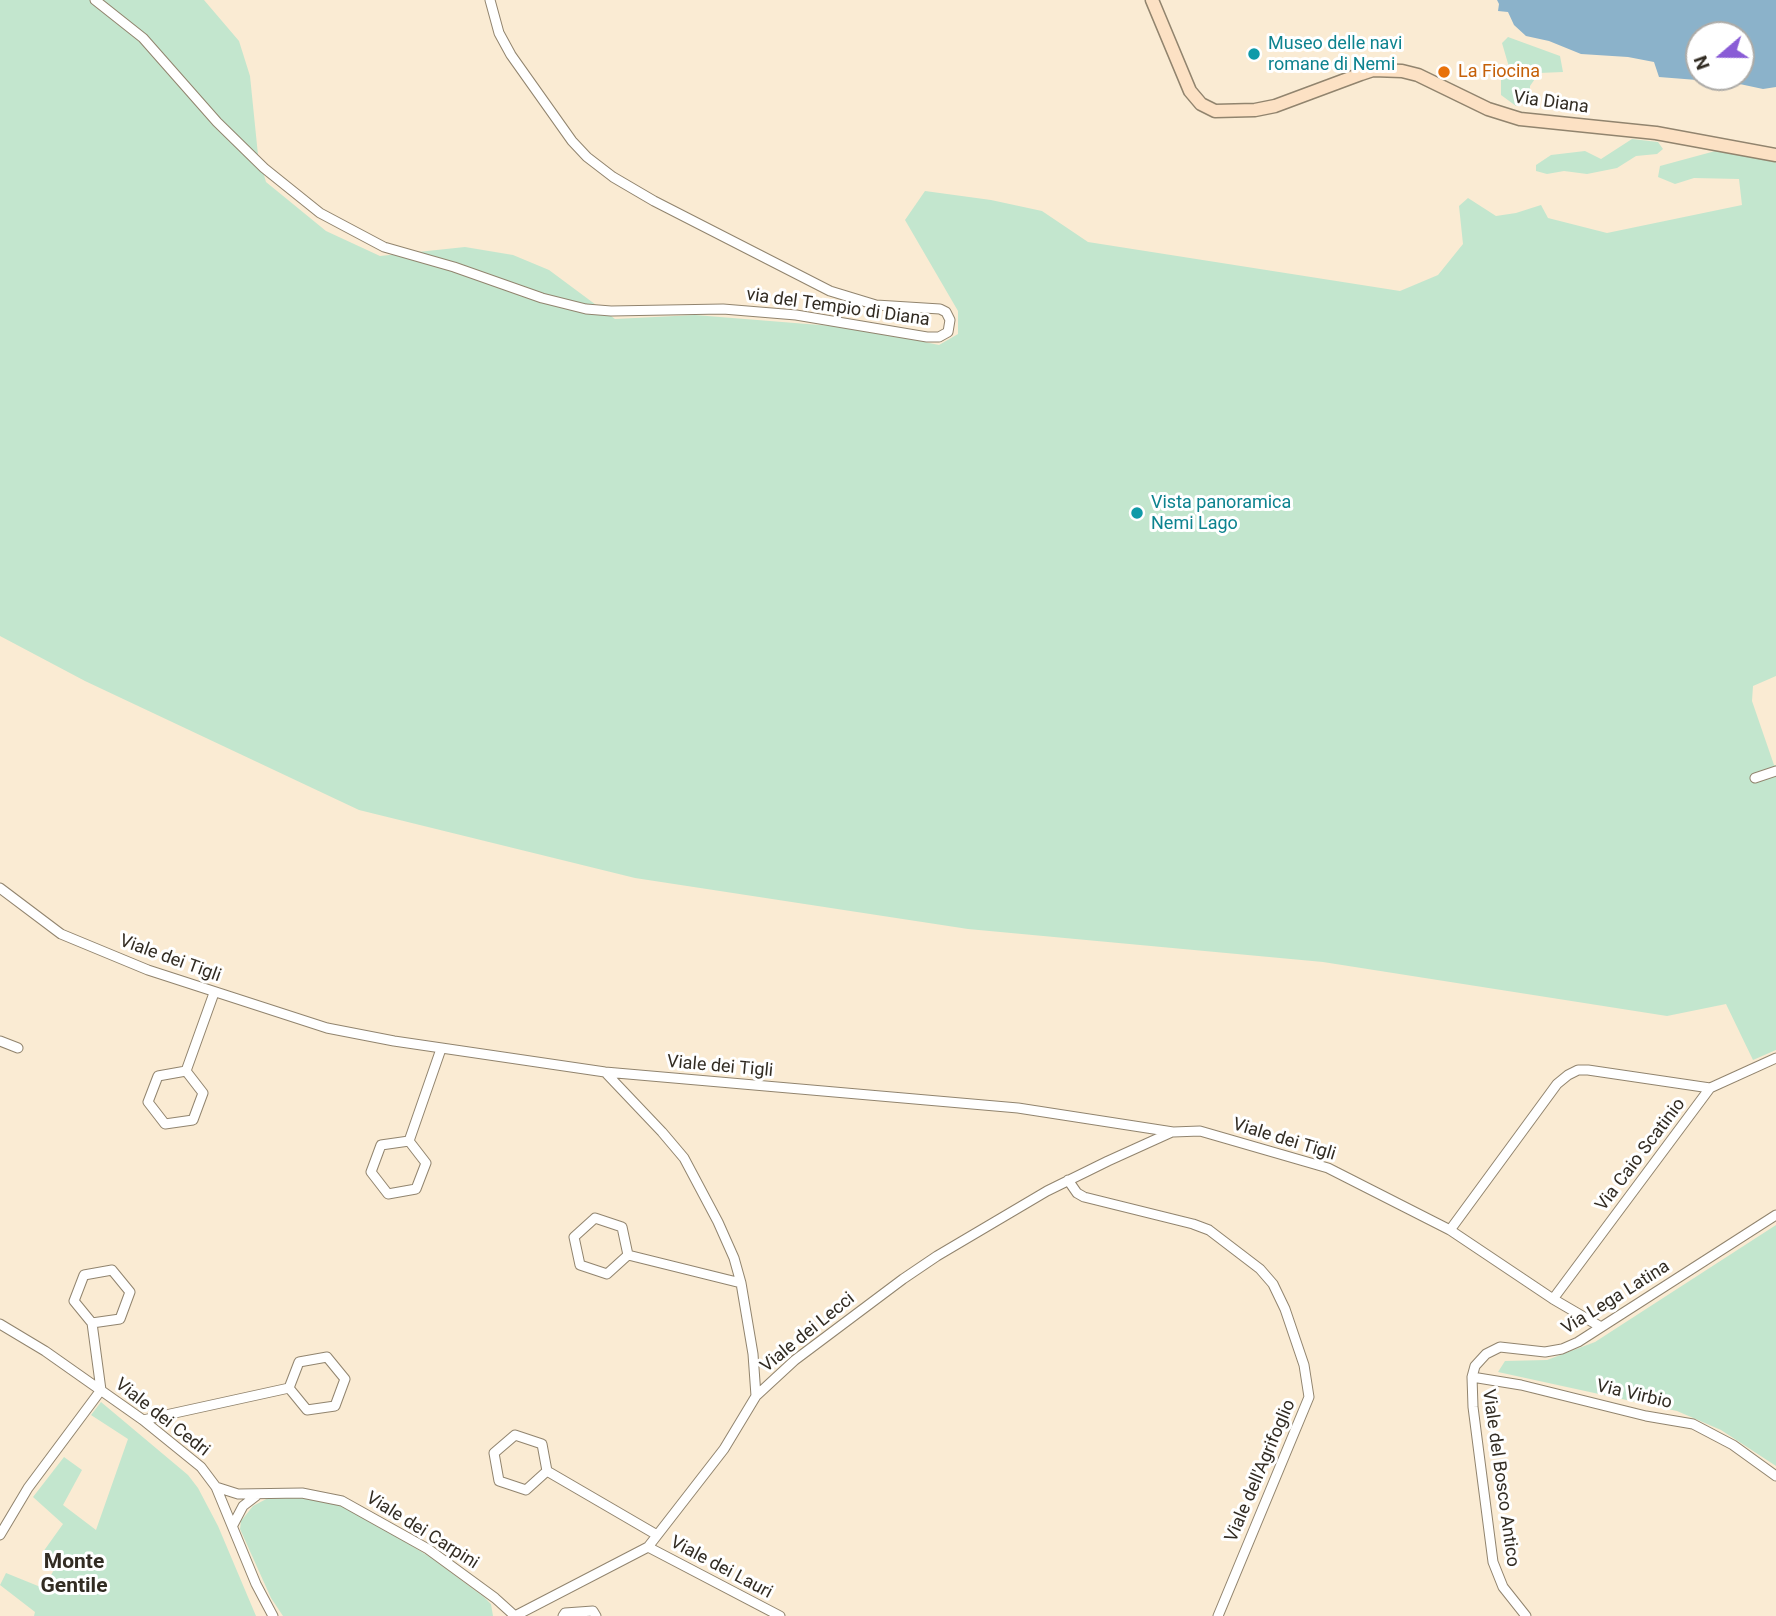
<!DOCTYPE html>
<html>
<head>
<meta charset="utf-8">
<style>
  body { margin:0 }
  #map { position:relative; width:1776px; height:1616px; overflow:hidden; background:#faebd3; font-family:Roboto,sans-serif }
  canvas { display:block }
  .north { position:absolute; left:1685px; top:21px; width:70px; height:70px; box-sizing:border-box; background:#fff; border:2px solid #adaba7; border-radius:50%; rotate:250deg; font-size:19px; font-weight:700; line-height:28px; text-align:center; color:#322c23 }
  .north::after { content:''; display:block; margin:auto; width:24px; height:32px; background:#895cd6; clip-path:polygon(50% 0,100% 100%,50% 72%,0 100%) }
</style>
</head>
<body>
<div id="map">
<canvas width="1776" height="1616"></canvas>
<div class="north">N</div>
</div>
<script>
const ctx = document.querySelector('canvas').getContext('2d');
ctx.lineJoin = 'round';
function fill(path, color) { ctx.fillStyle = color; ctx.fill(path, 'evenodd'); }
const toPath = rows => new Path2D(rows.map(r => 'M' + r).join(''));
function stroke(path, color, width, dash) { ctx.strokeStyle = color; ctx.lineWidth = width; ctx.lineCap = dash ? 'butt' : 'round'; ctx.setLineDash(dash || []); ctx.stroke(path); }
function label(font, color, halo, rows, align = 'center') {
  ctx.font = font + ' Roboto,sans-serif'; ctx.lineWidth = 6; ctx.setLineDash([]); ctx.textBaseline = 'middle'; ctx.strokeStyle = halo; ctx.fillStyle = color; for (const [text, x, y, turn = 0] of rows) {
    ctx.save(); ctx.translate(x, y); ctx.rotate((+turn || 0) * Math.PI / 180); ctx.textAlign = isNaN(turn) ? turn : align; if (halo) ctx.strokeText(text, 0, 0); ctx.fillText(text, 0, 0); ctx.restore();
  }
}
fill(toPath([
  [0,0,204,0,239,41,250,76,258,155,266,182,326,231,380,256,465,247,513,255,549,270,615,319,695,315,857,328,939,345,958,334,958,311,905,220,925,191,991,200,1042,211,1088,242,1400,291,1438,275,1463,244,1459,206,1468,198,1496,216,1516,213,1541,205,1548,218,1607,233,1742,205,1739,179,1694,178,1675,184,1658,177,1660,166,1719,150,1776,162,1776,676,1753,686,1752,701,1774,765,1776,765,1776,1050,1753,1060,1726,1004,1667,1016,1323,962,968,929,635,878,359,810,85,681,0,636],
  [1508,37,1560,56,1563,72,1539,73,1530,86,1530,100,1516,106,1501,95,1501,76,1509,67,1502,43],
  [1632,139,1658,142,1663,149,1657,154,1636,156,1617,168,1587,174,1564,171,1547,174,1536,171,1536,165,1551,155,1585,151,1601,159],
  [1776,1225,1776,1466,1721,1430,1677,1411,1498,1372,1505,1361,1547,1360,1595,1342],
  [101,1402,188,1475,198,1488,218,1526,256,1616,34,1616,35,1612,0,1585,6,1573,43,1588,57,1565,43,1552,63,1524,33,1497,64,1457,82,1470,63,1505,96,1530,128,1439,91,1415],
  [272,1496,319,1499,353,1510,430,1557,484,1597,491,1604,493,1616,283,1616,271,1598,240,1529,241,1521,253,1506]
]), '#c3e6ce');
fill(toPath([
  [1497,0,1776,0,1776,87,1763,89,1735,83,1659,77,1654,62,1628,57,1581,54,1549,41,1526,36,1514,25,1508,12,1498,11,1499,4],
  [1699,35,1741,35,1741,77,1699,77]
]), '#8bb2ca');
const street = toPath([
  [95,0,143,38,217,122,264,168,320,213,384,247,454,267,542,298,586,309,611,311,723,309,796,315,927,337,939,337,948,332,950,320,946,312,940,309,876,305,830,291,654,201,613,177,587,157,572,141,511,55,499,33,490,0],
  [1755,778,1776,771],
  [0,888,61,934,148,970,327,1028,394,1041,605,1072,1018,1108,1173,1132,1200,1131,1328,1168,1450,1230,1553,1299,1601,1327],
  [0,1041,18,1048],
  [186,1071,203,1093,193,1120,165,1124,148,1102,158,1076,186,1071],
  [186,1071,214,993],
  [605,1072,662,1132,684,1158,718,1222,734,1258,741,1283,753,1354,756,1396],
  [409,1141,426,1163,416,1189,388,1194,371,1172,381,1145,409,1141],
  [409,1141,441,1049],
  [1068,1180,1077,1193,1084,1197,1193,1224,1209,1230,1260,1269,1273,1284,1285,1309,1304,1365,1309,1397,1218,1616],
  [595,1218,622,1227,628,1255,607,1274,580,1265,574,1237,595,1218],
  [1450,1230,1557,1084,1568,1075,1578,1070,1588,1070,1710,1088],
  [628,1255,741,1283],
  [112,1270,130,1292,120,1319,92,1323,74,1301,84,1275,112,1270],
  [1553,1299,1710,1088,1776,1058],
  [0,1324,45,1351,143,1420,201,1467,216,1487,256,1584,273,1616],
  [327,1357,345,1379,335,1406,307,1410,289,1388,299,1362,327,1357],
  [1472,1377,1521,1385,1646,1416,1693,1424,1733,1445,1776,1476],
  [143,1420,289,1388],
  [515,1435,542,1444,547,1471,526,1490,499,1481,494,1453,515,1435],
  [547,1471,657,1535],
  [216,1487,238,1494,302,1493,342,1501,428,1549,495,1598,515,1616],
  [233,1525,243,1506,256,1496],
  [0,1535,28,1488,101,1390,92,1323],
  [648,1547,780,1616],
  [515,1616,648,1547,724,1449,756,1396,795,1360,903,1279,937,1256,1047,1191,1108,1161,1172,1132],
  [563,1616,565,1613,593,1611,596,1616],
  [1526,1616,1503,1587,1493,1562,1473,1407,1472,1377,1475,1366,1486,1354,1500,1347,1545,1352,1562,1349,1578,1342,1776,1215]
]);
const secondary = toPath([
  [1152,0,1190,91,1201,104,1215,111,1255,110,1275,106,1361,74,1373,70,1402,71,1418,75,1488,109,1520,119,1656,133,1776,155]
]);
stroke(street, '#91846e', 11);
stroke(secondary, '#91846e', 15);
stroke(street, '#fff', 9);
stroke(secondary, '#fce1c4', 12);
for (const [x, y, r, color] of [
  [1254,54,7,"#0f9aa8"],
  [1444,72,7,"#e8710a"],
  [1137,513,7,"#0f9aa8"]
]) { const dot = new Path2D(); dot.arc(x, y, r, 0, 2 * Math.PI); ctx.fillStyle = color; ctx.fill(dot); stroke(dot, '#fff', 2.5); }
label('18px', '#0d838f', '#fff', [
  ["Museo delle navi",1268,44],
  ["romane di Nemi",1268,65],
  ["Vista panoramica",1151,503],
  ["Nemi Lago",1151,524]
], 'left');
label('18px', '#c56008', '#fff', [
  ["La Fiocina",1458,72]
], 'left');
label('18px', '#322c23', '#fff', [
  ["Via Diana",1551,103,8],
  ["via del Tempio di Diana",838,308,8],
  ["Viale dei Tigli",170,959,20],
  ["Viale dei Tigli",720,1067,5],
  ["Viale dei Tigli",1284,1140,17],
  ["Via Caio Scatinio",1641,1155,-53],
  ["Via Lega Latina",1616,1298,-32],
  ["Viale dei Lecci",808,1333,-39],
  ["Via Virbio",1634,1395,13],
  ["Viale dei Cedri",162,1418,38],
  ["Viale dell'Agrifoglio",1261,1471,-67],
  ["Viale del Bosco Antico",1500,1478,82],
  ["Viale dei Carpini",422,1531,32],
  ["Viale dei Lauri",721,1568,28]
]);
label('bold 21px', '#322c23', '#fff', [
  ["Monte",74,1563],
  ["Gentile",74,1587]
]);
</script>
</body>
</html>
